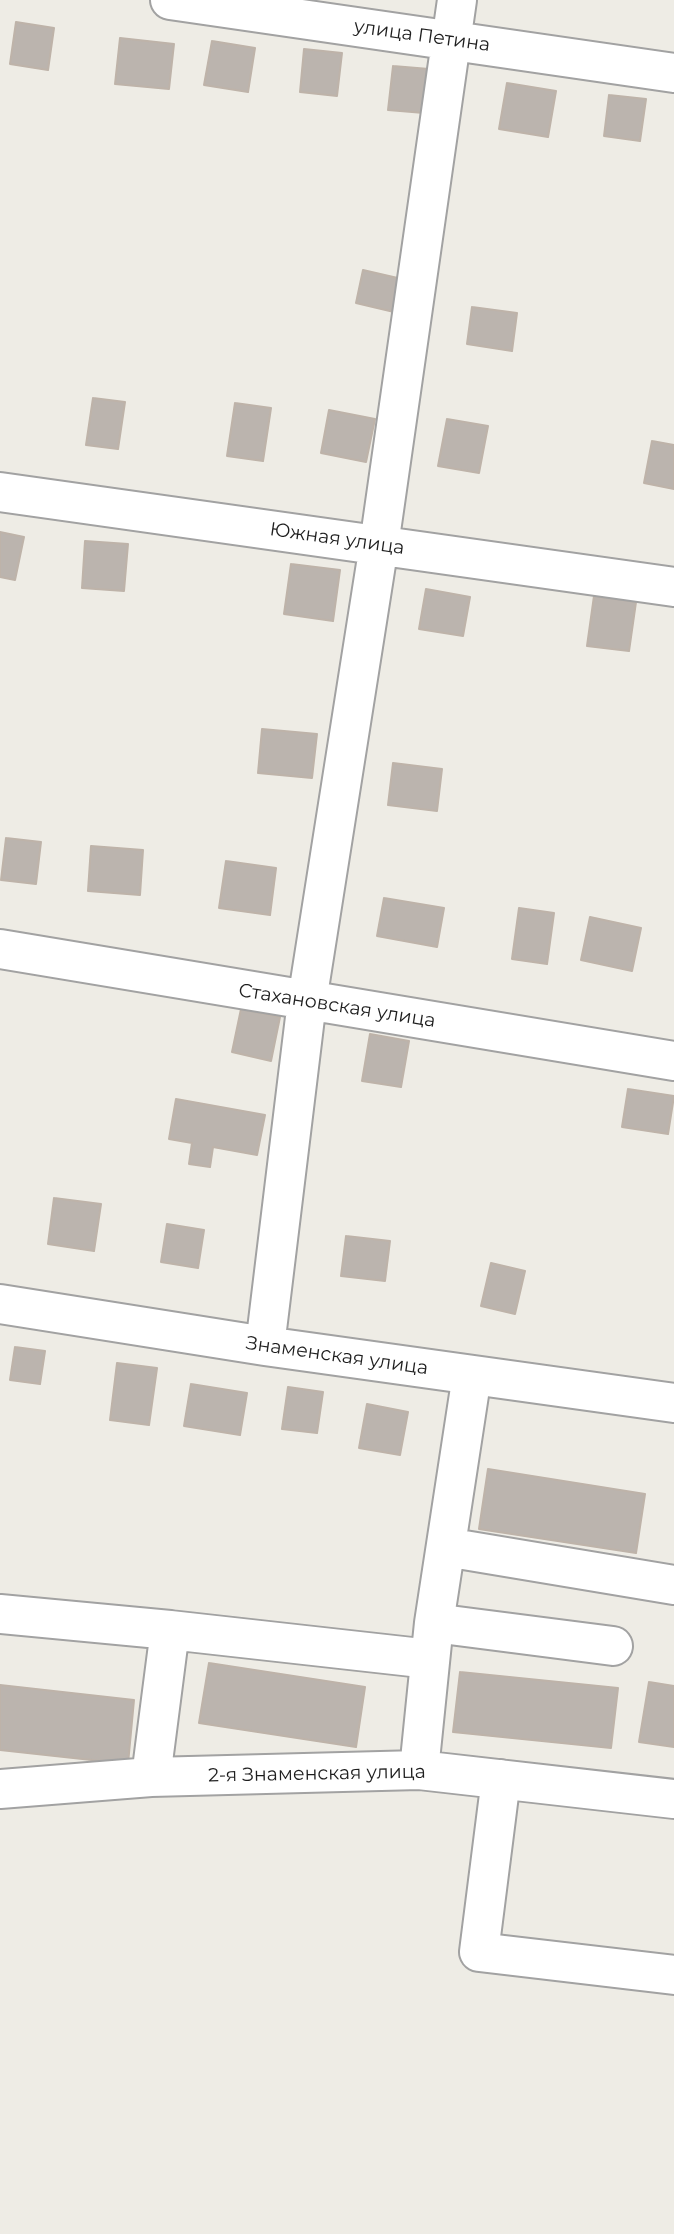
<!DOCTYPE html>
<html>
<head>
<meta charset="utf-8">
<style>
  body { margin:0 }
  canvas { display:block; background:#eeece5 }
</style>
</head>
<body>
<canvas width="674" height="2234"></canvas>
<script>
const ctx = document.querySelector('canvas').getContext('2d');
ctx.lineJoin = 'round';
function fill(path, color) { ctx.fillStyle = color; ctx.fill(path, 'evenodd'); }
const toPath = rows => new Path2D(rows.map(r => 'M' + r).join(''));
function stroke(path, color, width, dash) { ctx.strokeStyle = color; ctx.lineWidth = width; ctx.lineCap = dash ? 'butt' : 'round'; ctx.setLineDash(dash || []); ctx.stroke(path); }
function label(font, color, halo, rows, align = 'center') {
  ctx.font = font + ' Montserrat,sans-serif'; ctx.lineWidth = 7; ctx.setLineDash([]); ctx.textBaseline = 'middle'; ctx.strokeStyle = halo; ctx.fillStyle = color; for (const [text, x, y, turn = 0] of rows) {
    ctx.save(); ctx.translate(x, y); ctx.rotate((+turn || 0) * Math.PI / 180); ctx.textAlign = isNaN(turn) ? turn : align; if (halo) ctx.strokeText(text, 0, 0); ctx.fillText(text, 0, 0); ctx.restore();
  }
}
const building = toPath([
  [16,22,54,28,48,70,10,64,16,22],
  [120,38,174,44,169,89,115,84,120,38],
  [212,41,255,48,248,92,204,85,212,41],
  [304,49,342,53,337,96,300,92,304,49],
  [393,66,429,69,424,113,388,110,393,66],
  [507,83,556,91,548,137,499,129,507,83],
  [609,95,646,99,640,141,604,136,609,95],
  [363,270,402,279,394,312,356,303,363,270],
  [472,307,517,313,512,351,467,344,472,307],
  [93,398,125,402,118,449,86,445,93,398],
  [235,403,271,408,263,461,227,456,235,403],
  [329,410,375,419,366,462,321,453,329,410],
  [447,419,488,426,479,473,438,466,447,419],
  [652,441,674,445,674,489,644,483,652,441],
  [0,532,24,537,15,580,0,577,0,532],
  [85,541,128,544,124,591,82,588,85,541],
  [291,564,340,570,333,621,284,614,291,564],
  [426,589,470,597,463,636,419,629,426,589],
  [594,596,636,602,629,651,587,646,594,596],
  [262,729,317,734,312,778,258,773,262,729],
  [393,763,442,769,437,811,388,805,393,763],
  [6,838,41,842,36,884,1,880,6,838],
  [91,846,143,850,140,895,88,891,91,846],
  [226,861,276,868,270,915,219,908,226,861],
  [384,898,444,908,437,947,377,936,384,898],
  [519,908,554,913,547,964,512,959,519,908],
  [590,917,641,928,632,971,581,960,590,917],
  [241,1009,280,1017,271,1061,232,1052,241,1009],
  [370,1034,409,1041,401,1087,362,1081,370,1034],
  [628,1089,674,1096,668,1134,622,1127,628,1089],
  [176,1099,265,1115,257,1155,213,1147,210,1167,189,1164,192,1143,169,1139,176,1099],
  [54,1198,101,1204,94,1251,48,1244,54,1198],
  [167,1224,204,1230,198,1268,161,1262,167,1224],
  [346,1236,390,1241,385,1281,341,1276,346,1236],
  [491,1263,525,1271,515,1314,481,1306,491,1263],
  [15,1347,45,1351,40,1384,10,1380,15,1347],
  [117,1363,157,1368,149,1425,110,1420,117,1363],
  [191,1384,247,1393,240,1435,184,1426,191,1384],
  [288,1387,323,1392,317,1433,282,1429,288,1387],
  [367,1404,408,1412,400,1455,359,1448,367,1404],
  [488,1469,645,1494,636,1553,479,1529,488,1469],
  [209,1663,365,1687,356,1747,199,1723,209,1663],
  [460,1672,618,1688,611,1748,453,1732,460,1672],
  [649,1682,674,1686,674,1747,639,1742,649,1682],
  [0,1685,134,1700,128,1764,0,1750,0,1685]
]);
fill(building, '#bbb4ae');
stroke(building, '#beb3a9', 2);
const minor = toPath([
  [170,0,674,73],
  [0,492,674,587],
  [0,949,674,1061],
  [0,1304,265,1346,674,1403],
  [265,1346,307,1001,379,545,457,0],
  [446,1547,674,1585],
  [0,1614,170,1630],
  [434,1623,472,1375],
  [419,1770,434,1623,613,1646],
  [151,1777,170,1630,430,1659],
  [501,1779,479,1952,674,1975],
  [0,1789,151,1777,419,1770,674,1799]
]);
stroke(minor, '#a2a2a2', 42);
stroke(minor, '#fff', 38);
label('19px', '#1e1e1e', '#fff', [
  ["улица Петина",422,36,8],
  ["Южная улица",337,539,8],
  ["Стахановская улица",337,1006,9],
  ["Знаменская улица",337,1356,8],
  ["2-я Знаменская улица",317,1774,-1]
]);
</script>
</body>
</html>
